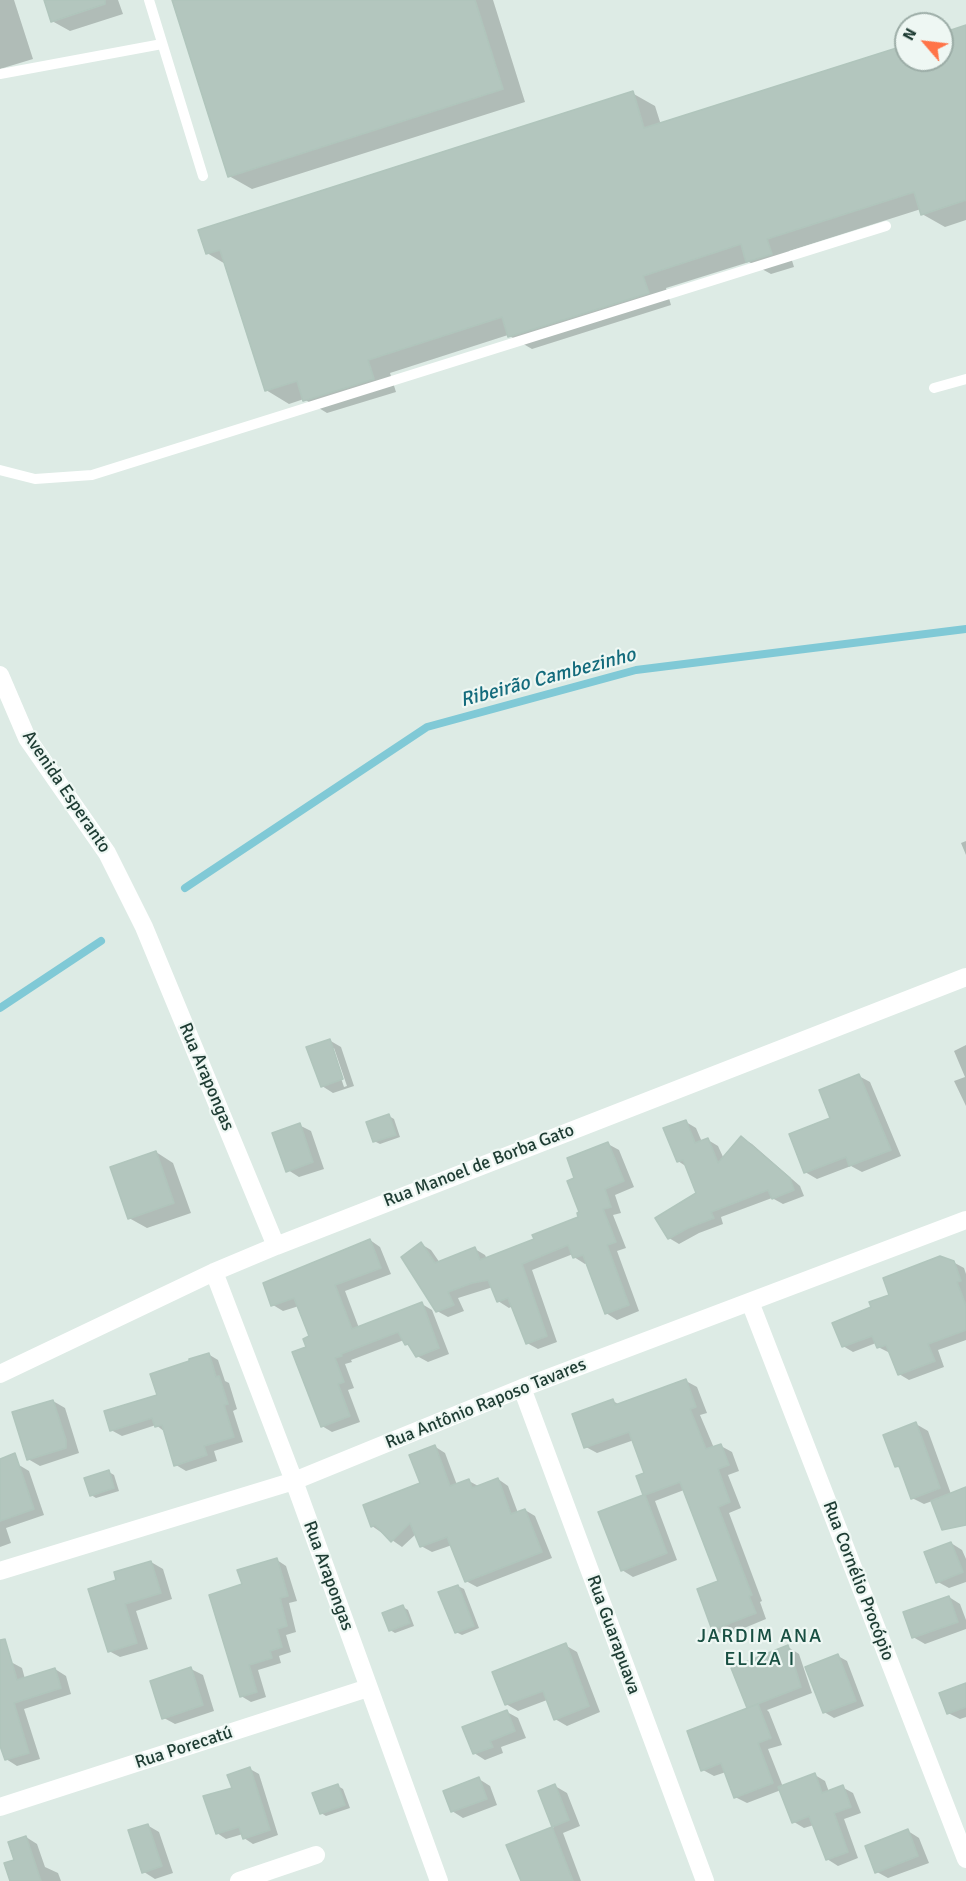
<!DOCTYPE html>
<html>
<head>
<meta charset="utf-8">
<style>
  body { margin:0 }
  #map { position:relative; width:966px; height:1881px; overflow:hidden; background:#ddebe5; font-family:Signika,sans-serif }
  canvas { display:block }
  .north { position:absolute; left:894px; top:12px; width:60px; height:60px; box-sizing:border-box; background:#eef7f3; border:2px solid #9baca6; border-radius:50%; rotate:298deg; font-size:16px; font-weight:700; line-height:24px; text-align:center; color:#1e3c33 }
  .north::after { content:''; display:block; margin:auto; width:21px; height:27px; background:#ff7448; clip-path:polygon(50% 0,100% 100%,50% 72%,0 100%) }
</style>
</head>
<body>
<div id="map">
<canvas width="966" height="1881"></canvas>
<div class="north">N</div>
</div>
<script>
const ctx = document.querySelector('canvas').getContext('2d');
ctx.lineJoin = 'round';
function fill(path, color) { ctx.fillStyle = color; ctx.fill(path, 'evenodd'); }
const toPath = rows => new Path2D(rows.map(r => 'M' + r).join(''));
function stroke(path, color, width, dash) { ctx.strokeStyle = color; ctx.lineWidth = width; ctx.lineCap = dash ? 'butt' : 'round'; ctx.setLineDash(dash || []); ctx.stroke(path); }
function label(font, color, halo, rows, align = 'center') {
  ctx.font = font + ' Signika,sans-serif'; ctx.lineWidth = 4.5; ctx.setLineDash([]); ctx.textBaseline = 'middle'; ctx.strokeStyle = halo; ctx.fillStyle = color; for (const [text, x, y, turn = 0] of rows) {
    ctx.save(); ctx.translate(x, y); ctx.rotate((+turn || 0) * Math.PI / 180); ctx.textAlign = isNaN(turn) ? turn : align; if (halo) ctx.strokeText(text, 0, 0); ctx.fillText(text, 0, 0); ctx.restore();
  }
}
fill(toPath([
  [0,0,14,0,33,59,0,69],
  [46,0,118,0,123,14,70,31,52,21],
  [180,0,493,0,525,102,252,189,229,176],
  [966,27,966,220,945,227,922,214,921,209,789,251,794,267,771,274,749,262,666,288,671,305,532,349,508,335,390,373,396,392,327,413,304,399,289,404,266,390,227,265,207,253,632,93,655,106,661,125,906,46,906,60,942,60,942,35],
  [966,841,966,855,961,843],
  [329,1040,341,1047,354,1086,333,1093,322,1086],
  [331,1048,334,1048,347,1086,344,1087],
  [966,1045,966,1106,954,1081,965,1077,954,1051],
  [859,1076,870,1082,901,1156,862,1172,851,1166,817,1179,805,1172,832,1119],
  [389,1116,394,1119,400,1137,380,1144,374,1141],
  [686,1122,696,1128,702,1142,708,1140,718,1146,724,1159,742,1138,752,1144,800,1186,804,1196,783,1204,772,1198,721,1217,723,1224,699,1233,679,1244,669,1238,698,1194,687,1167,678,1161],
  [299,1125,311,1131,324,1169,299,1177,288,1170],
  [608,1144,619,1150,634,1187,615,1195,621,1213,613,1215,626,1248,617,1251,639,1311,617,1320,606,1313,587,1263,585,1264,574,1257,573,1254,532,1270,557,1342,538,1349,527,1343,513,1306,509,1308,498,1301,493,1287,458,1298,464,1311,448,1317,437,1311,421,1244,431,1250,440,1263,475,1249,485,1255,487,1259,536,1240,580,1217,576,1179],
  [156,1152,173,1163,191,1213,147,1228,129,1218],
  [370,1240,380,1247,391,1274,345,1291,359,1328,422,1304,432,1310,449,1354,428,1362,417,1356,404,1340,351,1360,352,1362,345,1364,354,1388,348,1390,360,1422,332,1432,322,1426,308,1347,311,1337,299,1306,283,1311,273,1305],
  [953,1262,964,1268,966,1274,966,1340,938,1350,944,1367,909,1380,899,1374,890,1353,878,1347,876,1343,853,1352,843,1346,873,1308],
  [208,1354,218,1360,225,1381,229,1383,237,1409,233,1411,243,1442,214,1451,217,1461,186,1471,176,1465,165,1432,156,1425,122,1436,111,1430,158,1396],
  [686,1381,697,1387,707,1413,700,1415,714,1448,721,1446,732,1452,739,1471,728,1475,741,1508,729,1513,762,1601,760,1602,766,1619,725,1636,714,1629,720,1582,684,1490,655,1501,677,1560,633,1577,622,1570,645,1496,638,1477,646,1474,634,1440,597,1453,586,1447,613,1401,620,1405],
  [53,1401,65,1408,79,1453,40,1466,28,1459],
  [916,1424,928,1431,951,1494,924,1504,912,1498,902,1469,896,1466],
  [434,1446,445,1453,457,1485,469,1481,480,1487,498,1479,508,1486,518,1513,525,1510,535,1516,552,1558,477,1587,466,1581,452,1545,432,1552,421,1546,416,1534,402,1547,372,1526,421,1484],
  [19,1465,29,1471,44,1515,6,1528,11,1543,0,1547,0,1472],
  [109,1472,114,1475,119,1491,96,1498,91,1495],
  [951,1543,962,1550,966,1559,966,1582,949,1588,938,1582],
  [277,1560,286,1566,297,1601,289,1603,296,1632,286,1635,291,1652,279,1656,281,1663,258,1670,266,1697,251,1702,241,1696,244,1585],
  [151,1562,163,1569,172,1599,136,1611,148,1649,120,1657,109,1651,118,1581],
  [458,1586,464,1589,479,1628,462,1635,456,1632],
  [949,1597,960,1604,966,1620,966,1629,925,1644,913,1637],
  [403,1607,408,1610,414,1626,395,1633,390,1630],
  [565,1645,577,1652,600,1712,567,1726,555,1719,547,1700,518,1711,506,1704],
  [788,1647,799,1654,812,1693,767,1710,769,1712,782,1745,768,1749,783,1787,815,1775,825,1781,829,1792,842,1787,853,1793,861,1813,844,1819,858,1858,838,1866,827,1859,814,1825,804,1828,794,1822,781,1790,747,1803,735,1797,726,1772,714,1776,703,1770,750,1708,748,1707],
  [838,1656,847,1661,864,1706,834,1718,824,1712],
  [11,1662,22,1668,25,1679,55,1669,66,1676,71,1694,24,1709,40,1759,17,1766,6,1759,0,1741,0,1665],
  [191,1669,203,1675,214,1711,175,1724,164,1718],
  [966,1685,966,1717,960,1719,948,1713],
  [507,1712,518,1718,526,1738,501,1747,503,1753,485,1760,474,1753],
  [250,1769,259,1774,278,1835,253,1844,244,1838,243,1834,226,1839,217,1833,234,1789],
  [479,1779,490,1786,497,1805,463,1818,452,1811],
  [338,1786,343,1789,350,1808,326,1816,321,1813],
  [555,1786,567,1793,580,1826,563,1833,581,1881,523,1881,509,1845,554,1827,540,1792],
  [147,1825,159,1832,173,1873,155,1879,144,1872],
  [908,1831,919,1838,929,1863,888,1878,877,1872],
  [26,1837,37,1844,45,1867,58,1873,61,1881,11,1881,16,1861]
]), '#0003');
stroke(toPath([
  [185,888,427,727,636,670,966,629],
  [0,1008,101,941]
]), '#80c9d6', 8);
const building = toPath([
  [44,0,105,0,105,4,51,22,44,0],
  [172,0,475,0,503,89,228,177,172,0],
  [966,25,966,200,921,215,914,192,767,239,772,254,746,262,741,244,643,276,649,293,508,337,502,317,368,360,374,379,303,401,297,381,265,391,220,250,206,254,198,230,633,91,644,128,906,45,906,60,942,60,942,33,966,25],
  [330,1039,343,1079,321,1087,306,1047,330,1039],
  [859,1074,891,1150,849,1166,846,1157,804,1173,789,1134,830,1118,819,1090,859,1074],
  [389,1114,396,1135,373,1142,366,1122,389,1114],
  [686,1120,695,1143,708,1138,718,1163,741,1136,790,1178,794,1190,772,1199,768,1190,711,1212,714,1218,688,1228,668,1239,655,1218,696,1193,683,1160,677,1162,663,1128,686,1120],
  [300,1123,313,1162,286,1172,272,1133,300,1123],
  [608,1142,624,1181,605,1189,611,1207,603,1209,616,1242,607,1245,629,1305,605,1314,583,1255,573,1258,568,1245,522,1264,547,1336,526,1344,508,1298,497,1302,488,1280,472,1283,448,1292,454,1305,436,1312,401,1257,421,1242,435,1263,475,1247,480,1260,534,1239,532,1235,578,1217,577,1213,579,1212,567,1181,574,1178,567,1158,608,1142],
  [156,1151,174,1203,128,1219,110,1167,156,1151],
  [370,1239,381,1268,335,1285,352,1329,422,1302,439,1348,416,1357,408,1344,405,1345,398,1332,341,1354,342,1356,335,1358,344,1382,338,1384,350,1416,321,1427,292,1352,306,1347,303,1339,309,1336,294,1298,271,1306,263,1283,370,1239],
  [940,1256,954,1261,961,1281,957,1282,966,1306,966,1330,928,1344,935,1361,898,1375,886,1345,877,1348,872,1336,842,1347,832,1323,871,1307,869,1302,889,1295,883,1278,940,1256],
  [209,1353,216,1377,219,1376,228,1404,224,1405,234,1437,204,1446,207,1455,174,1466,162,1425,155,1427,152,1418,110,1431,104,1411,157,1395,150,1374,189,1361,189,1359,209,1353],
  [686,1379,696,1407,690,1409,706,1449,721,1444,729,1465,718,1469,730,1502,718,1507,752,1595,749,1596,756,1613,712,1630,697,1589,718,1581,680,1482,645,1495,667,1553,621,1571,598,1512,643,1495,636,1476,644,1473,629,1432,584,1448,572,1414,613,1399,615,1405,686,1379],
  [53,1400,66,1440,66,1448,27,1460,12,1412,53,1400],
  [916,1422,940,1488,911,1499,899,1466,895,1467,883,1435,916,1422],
  [435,1445,450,1486,469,1479,472,1488,498,1478,511,1514,525,1509,542,1552,465,1582,447,1537,420,1547,410,1523,391,1542,375,1525,371,1527,363,1505,420,1483,409,1455,435,1445],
  [15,1453,34,1509,0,1521,0,1459,15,1453],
  [109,1470,114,1488,90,1496,84,1478,109,1470],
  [966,1487,966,1525,942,1530,931,1501,966,1487],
  [951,1542,963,1572,936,1583,924,1552,951,1542],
  [277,1558,288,1596,280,1598,287,1626,277,1629,282,1647,270,1651,272,1658,249,1665,257,1692,240,1697,209,1595,242,1584,237,1570,277,1558],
  [151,1561,161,1593,125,1604,137,1643,108,1652,88,1589,116,1580,114,1572,151,1561],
  [458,1585,474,1626,455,1633,438,1592,458,1585],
  [949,1596,958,1622,912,1638,903,1612,949,1596],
  [403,1605,410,1623,389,1631,382,1613,403,1605],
  [5,1639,17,1680,55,1668,61,1688,14,1703,29,1753,5,1760,0,1746,0,1640,5,1639],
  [566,1643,589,1706,554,1720,543,1691,505,1705,492,1672,566,1643],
  [788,1645,801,1687,747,1708,731,1668,788,1645],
  [838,1654,856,1701,823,1713,805,1667,838,1654],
  [191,1667,203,1705,162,1719,150,1681,191,1667],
  [966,1683,966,1707,947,1714,939,1693,966,1683],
  [758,1704,771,1738,758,1743,773,1783,734,1798,721,1763,701,1771,687,1731,758,1704],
  [507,1710,515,1731,490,1741,493,1747,473,1754,462,1727,507,1710],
  [250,1767,270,1830,243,1839,239,1827,216,1834,203,1796,232,1788,227,1775,250,1767],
  [815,1773,822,1793,843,1785,851,1807,834,1813,848,1852,826,1860,809,1816,792,1823,778,1787,815,1773],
  [479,1777,487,1799,451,1812,443,1791,479,1777],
  [338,1784,345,1805,320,1814,312,1793,338,1784],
  [555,1784,569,1820,552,1827,538,1791,555,1784],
  [148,1824,162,1866,142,1873,128,1830,148,1824],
  [552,1827,573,1881,521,1881,506,1845,552,1827],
  [908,1829,918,1856,875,1873,865,1846,908,1829],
  [26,1836,41,1881,10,1881,4,1863,14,1860,8,1842,26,1836]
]);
fill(building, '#b3c6be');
stroke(building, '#b0c5bc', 1.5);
stroke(toPath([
  [149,0,203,176],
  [0,74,162,44],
  [934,388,966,379],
  [0,470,35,479,92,475,886,226]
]), '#fff', 10);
stroke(toPath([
  [0,675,27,738,107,853,144,927,276,1246],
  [214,1272,294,1481,439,1881],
  [750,1302,966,1859],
  [0,1374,214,1272,276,1246,966,977],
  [522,1388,705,1881],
  [0,1571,294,1481,522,1388,966,1220],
  [0,1807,368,1688],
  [239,1881,316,1855]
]), '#fff', 18);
label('18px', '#1e3c33', '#eef7f3', [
  ["Avenida Esperanto",66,792,56],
  ["Rua Arapongas",206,1077,67],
  ["Rua Manoel de Borba Gato",479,1166,-21],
  ["Rua Antônio Raposo Tavares",486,1404,-22],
  ["Rua Arapongas",328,1576,70],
  ["Rua Cornélio Procópio",858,1581,69],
  ["Rua Guarapuava",613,1635,70],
  ["Rua Porecatú",184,1748,-18]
]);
label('italic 20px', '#136b7c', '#eef7f3', [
  ["Ribeirão Cambezinho",548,678,-15]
]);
ctx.letterSpacing = '1.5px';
label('20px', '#184f42', '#eef7f3', [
  ["JARDIM ANA",760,1637],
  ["ELIZA I",760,1660]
]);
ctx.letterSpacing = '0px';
</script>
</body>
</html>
